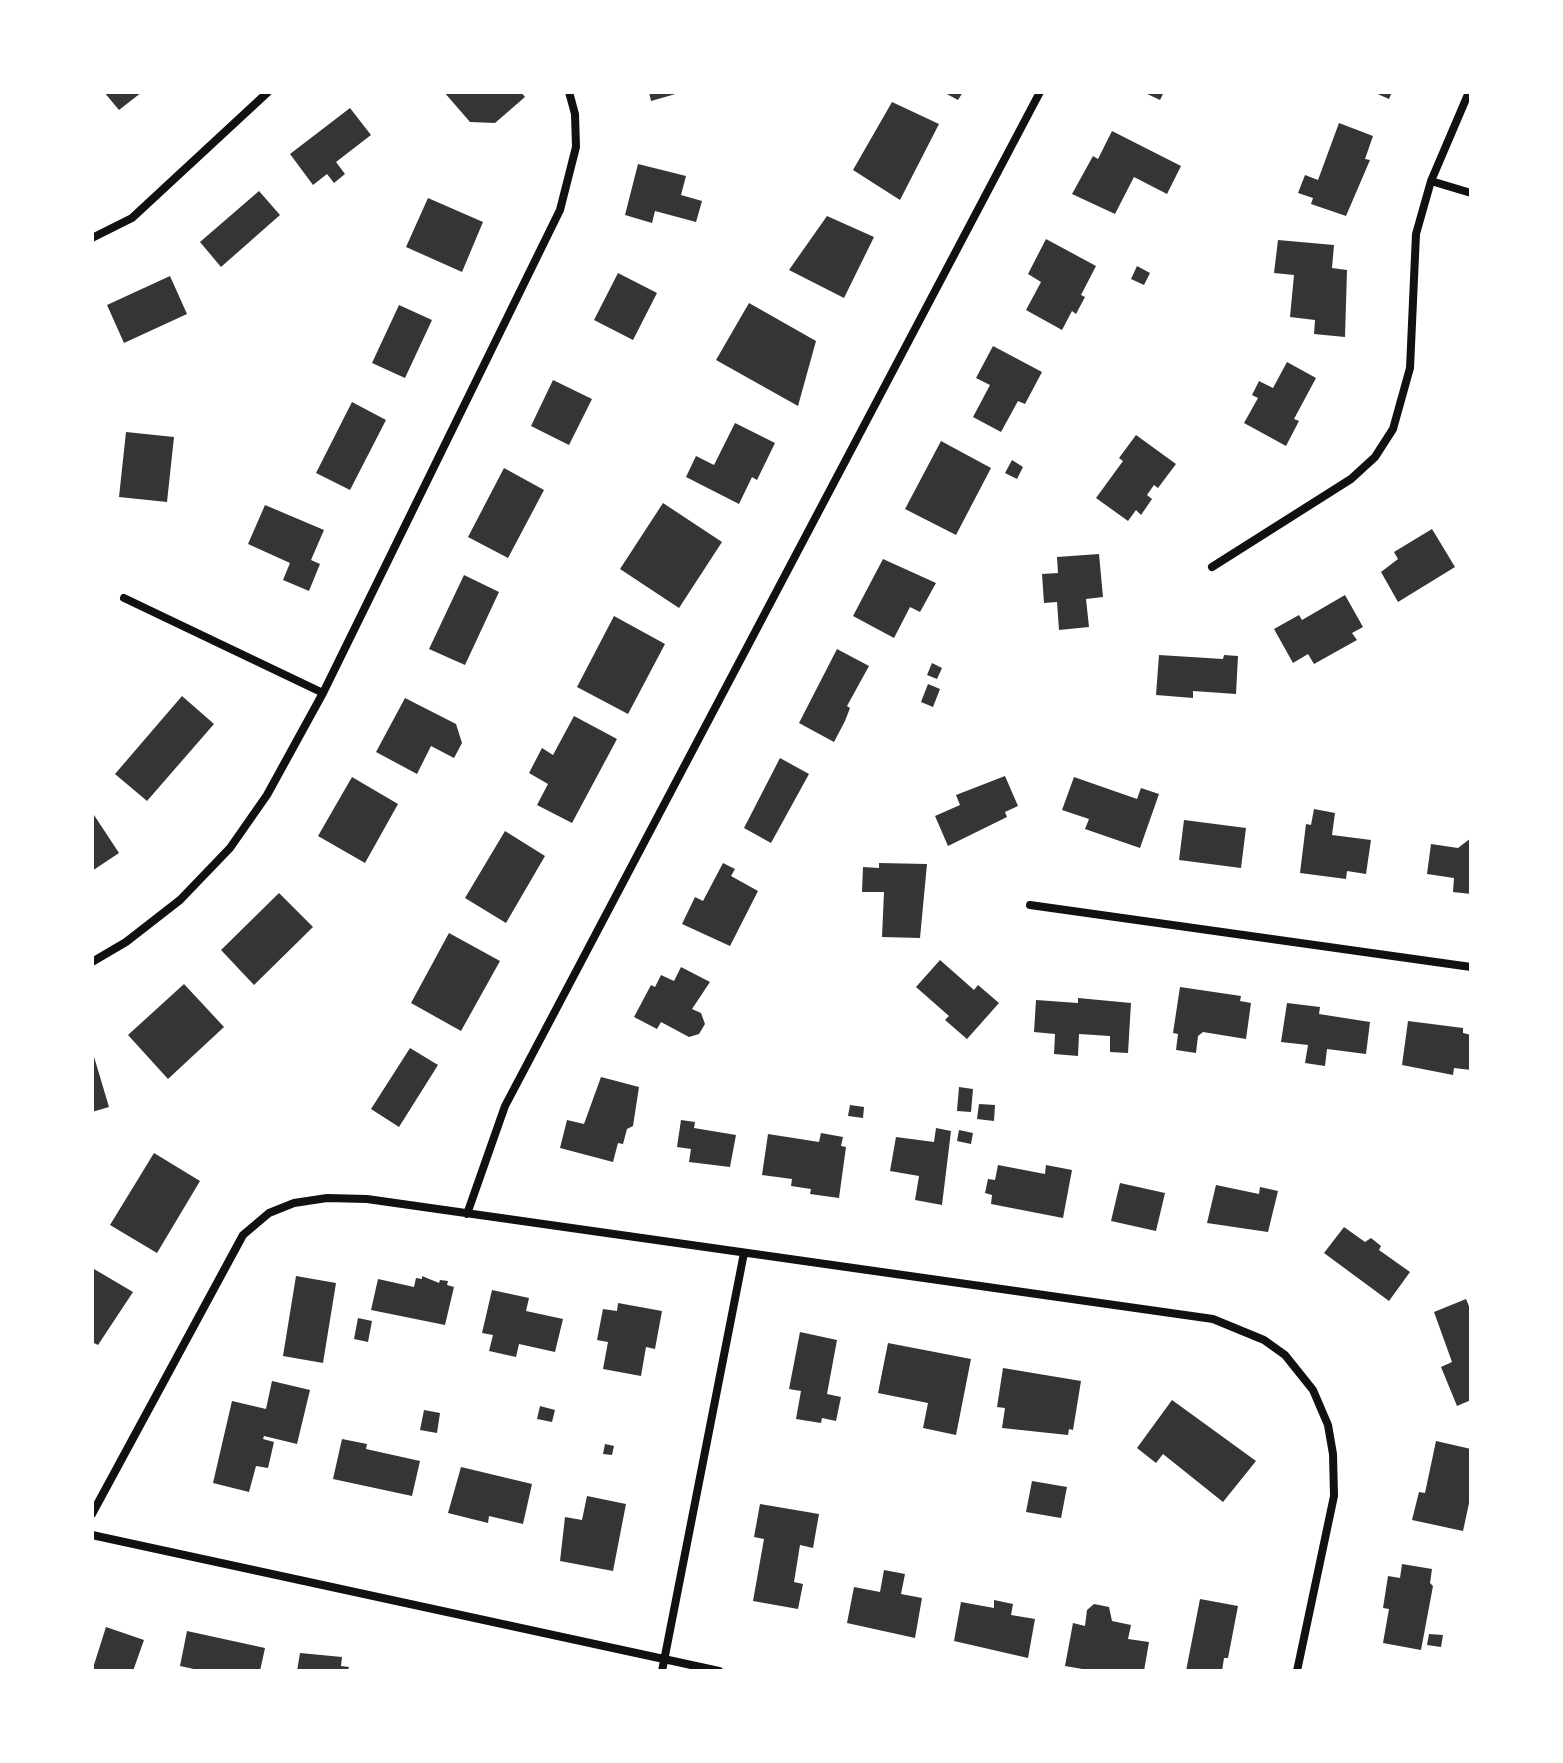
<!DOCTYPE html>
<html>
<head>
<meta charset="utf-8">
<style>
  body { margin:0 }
  #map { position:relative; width:1563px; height:1763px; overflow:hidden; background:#fff; font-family:Rubik,sans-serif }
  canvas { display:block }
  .frame { position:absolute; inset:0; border:94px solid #fff; pointer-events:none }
</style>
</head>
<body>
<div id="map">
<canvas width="1563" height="1763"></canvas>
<div class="frame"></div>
</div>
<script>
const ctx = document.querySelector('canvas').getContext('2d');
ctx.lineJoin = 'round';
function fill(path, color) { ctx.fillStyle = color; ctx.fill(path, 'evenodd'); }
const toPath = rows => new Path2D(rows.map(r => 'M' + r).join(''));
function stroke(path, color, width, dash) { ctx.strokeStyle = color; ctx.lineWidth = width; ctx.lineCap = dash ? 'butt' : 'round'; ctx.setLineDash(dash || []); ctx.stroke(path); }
fill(toPath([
  [104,92,142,92,119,110],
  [444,92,521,92,525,97,495,123,470,122],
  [649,92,679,92,679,93,651,101],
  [943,92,963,92,958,100],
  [1143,92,1164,92,1160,100],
  [1373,92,1392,92,1389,99],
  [892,102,939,124,900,200,853,170],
  [350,108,371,135,336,162,345,174,334,183,327,174,313,185,290,154],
  [1339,123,1373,136,1365,159,1370,160,1346,216,1311,204,1313,198,1298,193,1305,175,1318,180],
  [1112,131,1181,166,1167,194,1134,177,1115,214,1072,194,1093,156,1098,159],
  [638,164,686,176,681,195,702,201,696,222,655,211,652,223,625,215],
  [259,191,280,215,221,267,200,242],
  [428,198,483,222,462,272,406,247],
  [827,216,874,237,844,298,789,270],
  [1046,239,1096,266,1081,295,1085,297,1076,314,1072,311,1062,330,1026,310,1041,282,1028,274],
  [1278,240,1334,245,1332,268,1347,270,1345,337,1314,334,1315,320,1290,317,1294,275,1274,273],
  [1137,266,1150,273,1144,285,1131,279],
  [618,273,657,293,633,340,594,320],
  [170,276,187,314,124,343,107,305],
  [749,303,816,341,798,406,716,360],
  [399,305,432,320,405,378,372,363],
  [993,346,1042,372,1025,404,1018,401,1001,432,973,417,990,385,976,378],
  [1287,362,1316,378,1294,419,1299,421,1286,446,1244,423,1258,398,1252,395,1259,381,1273,388],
  [553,380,592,399,569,445,531,426],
  [352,402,386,420,350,490,316,473],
  [735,423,775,443,757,480,752,477,739,504,686,477,696,456,714,465],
  [126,432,174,437,167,502,119,497],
  [1136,435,1176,464,1158,488,1154,485,1147,495,1152,499,1141,515,1136,510,1128,521,1096,498,1123,461,1119,458],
  [941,441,991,468,956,535,905,509],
  [1012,460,1023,467,1017,479,1005,473],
  [504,468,544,490,508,558,468,537],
  [663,503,722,542,679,608,620,569],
  [265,505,324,530,311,560,320,564,309,591,283,580,290,563,248,544],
  [1432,529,1455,567,1398,602,1381,572,1398,559,1394,552],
  [1099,554,1103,597,1086,599,1089,627,1059,630,1057,602,1044,603,1042,574,1058,573,1057,557],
  [883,559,936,583,920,612,910,607,894,638,853,616],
  [464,575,499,592,465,665,429,649],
  [1345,595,1363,627,1352,633,1357,640,1314,664,1308,654,1293,663,1274,629,1299,615,1302,620],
  [614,616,665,644,628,714,577,687],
  [837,649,869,666,847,706,850,708,845,721,834,742,799,723],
  [1159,655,1223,659,1224,655,1238,656,1236,694,1193,691,1193,698,1156,695],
  [932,663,942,668,937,679,927,675],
  [928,684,940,689,933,707,921,702],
  [182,696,214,724,147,801,115,774],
  [405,698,456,724,462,743,454,758,431,746,417,774,376,752],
  [574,716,617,739,572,823,537,805,548,784,529,773,542,748,553,755],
  [780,758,809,774,771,843,744,828],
  [1005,776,1018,806,1005,812,1007,817,948,846,935,816,960,805,956,795],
  [352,777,398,804,365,863,318,836],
  [1074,777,1137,799,1141,788,1159,794,1140,848,1085,829,1089,819,1062,810],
  [1314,809,1335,813,1332,835,1371,840,1366,874,1347,871,1346,879,1300,873,1306,824,1311,825],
  [92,812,119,853,92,871],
  [1184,820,1246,828,1241,868,1179,860],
  [505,831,545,856,506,923,465,898],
  [1471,838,1471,894,1453,892,1454,878,1427,874,1431,844,1458,848],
  [723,863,735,869,731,876,758,891,730,946,682,924,695,897,703,901],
  [879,863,927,864,920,938,882,937,884,892,862,892,863,867,879,868],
  [279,893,313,927,254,985,221,950],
  [449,933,500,961,461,1031,411,1003],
  [940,960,974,990,978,985,999,1003,967,1039,945,1020,949,1016,916,987],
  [681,967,710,982,692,1009,701,1013,705,1024,699,1034,689,1037,661,1022,657,1029,634,1017,651,985,655,987,661,975,674,981],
  [184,984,224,1027,168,1079,128,1035],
  [1180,987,1241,996,1240,1001,1251,1003,1246,1039,1203,1032,1198,1036,1196,1053,1176,1050,1178,1034,1173,1033],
  [1078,998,1131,1003,1128,1053,1110,1052,1110,1036,1079,1034,1078,1056,1054,1054,1055,1034,1034,1032,1036,1000,1078,1003],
  [1287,1003,1320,1007,1319,1014,1370,1022,1366,1054,1327,1049,1325,1066,1305,1063,1308,1045,1281,1042],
  [1408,1021,1463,1028,1463,1033,1471,1035,1471,1070,1454,1068,1453,1075,1402,1065],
  [410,1048,438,1065,399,1127,371,1109],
  [92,1050,109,1107,92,1112],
  [601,1077,639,1087,633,1126,627,1129,623,1144,618,1143,613,1162,560,1148,567,1120,584,1124],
  [959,1087,973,1089,971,1112,957,1111],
  [979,1104,995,1105,994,1121,977,1119],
  [850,1105,864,1107,863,1118,848,1116],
  [681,1120,695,1122,694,1128,736,1135,730,1167,689,1162,691,1149,677,1147],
  [936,1128,951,1131,942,1205,915,1200,919,1176,890,1171,896,1137,934,1142],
  [959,1130,973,1133,971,1144,957,1141],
  [821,1133,843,1137,841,1146,846,1147,839,1198,810,1194,811,1189,791,1186,792,1179,762,1175,768,1134,819,1142],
  [154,1153,200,1181,157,1253,110,1225],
  [998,1165,1045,1174,1046,1165,1072,1170,1063,1218,991,1204,992,1195,985,1193,988,1179,995,1180],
  [1120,1183,1165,1193,1156,1231,1111,1221],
  [1216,1185,1259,1194,1260,1187,1278,1191,1268,1232,1207,1223],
  [1344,1227,1365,1242,1371,1238,1381,1246,1379,1250,1410,1272,1389,1301,1324,1253],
  [94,1269,133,1292,98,1345,92,1342],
  [296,1276,336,1283,323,1363,283,1356],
  [422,1276,439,1283,440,1280,448,1281,447,1285,454,1287,445,1325,371,1310,378,1279,414,1287,416,1278,422,1279],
  [492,1290,529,1298,526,1311,563,1319,555,1352,519,1344,516,1357,489,1351,493,1335,482,1333],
  [1466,1299,1471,1311,1471,1400,1457,1406,1441,1367,1452,1362,1434,1312],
  [618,1303,662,1311,655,1349,646,1347,641,1376,603,1369,608,1342,597,1340,603,1309,617,1311],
  [358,1318,372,1321,368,1342,354,1339],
  [800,1332,837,1340,827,1394,841,1397,836,1421,822,1418,821,1423,796,1419,801,1391,789,1389],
  [888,1343,971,1359,956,1435,923,1428,928,1403,878,1393],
  [1003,1368,1081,1381,1073,1430,1069,1429,1068,1435,1002,1428,1005,1408,997,1407],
  [272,1381,310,1390,297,1444,264,1436,263,1439,274,1442,268,1468,256,1466,249,1492,213,1483,232,1401,266,1409],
  [1172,1400,1256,1461,1223,1502,1163,1454,1156,1463,1137,1448],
  [540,1406,555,1410,552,1422,537,1419],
  [424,1410,440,1413,437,1433,420,1430],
  [342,1439,367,1444,366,1449,420,1461,412,1496,333,1479],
  [1436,1441,1471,1449,1471,1494,1463,1531,1412,1520,1419,1492,1425,1493],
  [605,1444,614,1446,612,1455,603,1454],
  [461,1467,532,1484,523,1524,489,1516,488,1523,448,1513],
  [1032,1481,1067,1487,1061,1518,1026,1512],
  [587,1496,626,1504,613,1571,560,1561,565,1517,582,1520],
  [760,1504,819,1514,813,1548,800,1545,794,1582,803,1584,798,1609,753,1601,764,1539,754,1537],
  [1402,1564,1432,1569,1430,1583,1433,1586,1421,1650,1383,1643,1389,1609,1383,1608,1388,1576,1400,1578],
  [884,1570,905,1574,901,1594,922,1598,915,1638,847,1623,854,1587,880,1592],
  [1200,1599,1238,1606,1228,1658,1224,1658,1222,1671,1186,1671],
  [994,1600,1013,1604,1011,1615,1035,1619,1028,1658,954,1641,961,1602,994,1608],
  [1094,1604,1109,1607,1112,1621,1131,1625,1128,1639,1149,1642,1144,1671,1094,1671,1065,1666,1073,1623,1085,1626,1087,1610],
  [106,1627,144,1640,133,1671,92,1671],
  [187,1631,265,1648,260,1671,203,1671,180,1666],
  [1429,1634,1443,1635,1441,1647,1427,1645],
  [300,1653,342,1657,341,1666,349,1667,348,1671,297,1671]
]), '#353535');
stroke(toPath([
  [1431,181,1471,193],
  [92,238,132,218,268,92],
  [1212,567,1351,479,1375,457,1393,429,1410,368,1416,234,1431,181,1469,92],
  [124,598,323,693],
  [1030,905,1471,967],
  [92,962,126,942,180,900,230,848,267,795,323,693,560,210,576,147,575,114,569,92],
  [467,1214,505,1106,1040,92],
  [92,1514,243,1235,269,1213,294,1203,327,1198,367,1199,1213,1319,1264,1340,1285,1355,1313,1390,1328,1425,1333,1454,1334,1496,1297,1671],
  [92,1535,719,1671],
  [662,1671,744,1253]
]), '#111', 8);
</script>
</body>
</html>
